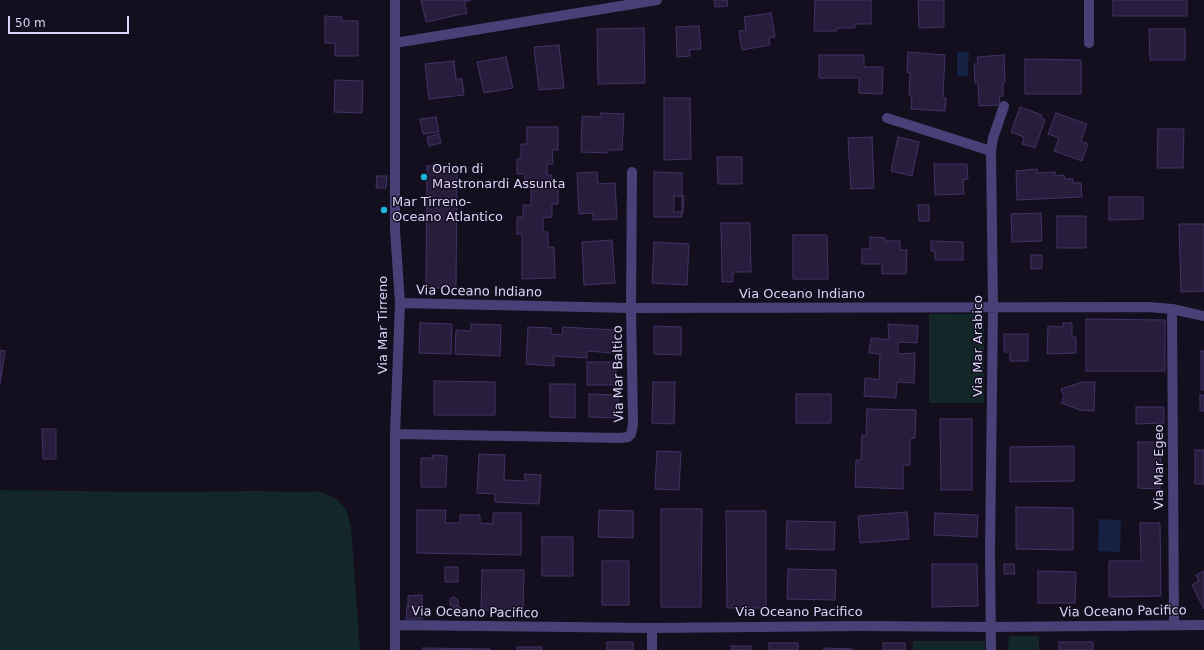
<!DOCTYPE html>
<html>
<head>
<meta charset="utf-8">
<style>
  body { margin:0 }
  #map { position:relative; width:1204px; height:650px; overflow:hidden; background:#140f1f; font-family:"DejaVu Sans",sans-serif }
  canvas { display:block }
  .scale { position:absolute; left:8px; top:16px; width:121px; height:18px; box-sizing:border-box; border:2px solid #dbd3f9; border-top:0; padding-left:5px; font-size:12px; line-height:14px; white-space:nowrap; color:#dbd3f9; -webkit-text-stroke:3px #140f1f; paint-order:stroke }
</style>
</head>
<body>
<div id="map">
<canvas width="1204" height="650"></canvas>
<div class="scale">50 m</div>
</div>
<script>
const ctx = document.querySelector('canvas').getContext('2d');
ctx.lineJoin = 'round';
function fill(path, color) { ctx.fillStyle = color; ctx.fill(path, 'evenodd'); }
const toPath = rows => new Path2D(rows.map(r => 'M' + r).join(''));
function stroke(path, color, width, dash) { ctx.strokeStyle = color; ctx.lineWidth = width; ctx.lineCap = dash ? 'butt' : 'round'; ctx.setLineDash(dash || []); ctx.stroke(path); }
function label(font, color, halo, rows, align = 'center') {
  ctx.font = font + ' "DejaVu Sans",sans-serif'; ctx.lineWidth = 3; ctx.setLineDash([]); ctx.textBaseline = 'middle'; ctx.strokeStyle = halo; ctx.fillStyle = color; for (const [text, x, y, turn = 0] of rows) {
    ctx.save(); ctx.translate(x, y); ctx.rotate((+turn || 0) * Math.PI / 180); ctx.textAlign = isNaN(turn) ? turn : align; if (halo) ctx.strokeText(text, 0, 0); ctx.fillText(text, 0, 0); ctx.restore();
  }
}
fill(toPath([
  [929,314,984,314,984,403,929,403],
  [0,490,149,492,258,491,305,492,316,491,326,494,336,499,346,509,351,527,360,650,0,650],
  [1009,636,1039,636,1039,650,1008,650],
  [913,641,985,641,985,650,913,650]
]), '#132628');
fill(toPath([
  [957,51,969,52,968,76,957,76],
  [1099,519,1121,520,1120,552,1098,551]
]), '#152243');
const building = toPath([
  [421,0,471,0,464,2,467,13,426,22,421,0],
  [714,0,727,0,728,6,715,7,714,0],
  [815,0,871,0,871,24,855,24,855,28,837,28,837,31,814,31,815,0],
  [918,0,944,0,944,27,919,28,918,0],
  [1113,0,1187,0,1187,16,1113,16,1113,0],
  [771,13,775,37,769,38,770,45,742,50,739,31,746,30,744,17,771,13],
  [325,16,342,17,342,21,358,21,358,56,335,56,335,43,325,43,325,16],
  [699,26,701,49,689,50,690,56,677,57,676,27,699,26],
  [644,28,645,83,598,84,597,29,644,28],
  [1149,29,1185,29,1185,60,1150,60,1149,29],
  [559,45,564,88,539,90,534,47,559,45],
  [908,52,945,55,943,97,946,98,945,111,911,109,912,96,909,96,910,73,907,72,908,52],
  [819,55,864,55,864,67,883,67,882,94,859,93,859,78,819,78,819,55],
  [1004,55,1005,82,1003,82,1003,96,999,96,1000,105,979,106,978,83,975,83,974,64,978,64,977,57,1004,55],
  [506,57,513,88,484,93,477,62,506,57],
  [1025,59,1081,60,1081,94,1025,94,1025,59],
  [454,61,456,79,462,79,464,95,429,99,425,64,454,61],
  [335,80,363,81,362,113,334,112,335,80],
  [664,98,690,98,691,159,664,160,664,98],
  [1020,107,1042,115,1041,118,1045,120,1035,148,1022,144,1024,137,1011,132,1020,107],
  [601,113,624,114,622,150,608,150,608,153,581,152,582,116,601,117,601,113],
  [1056,113,1087,124,1081,141,1088,144,1082,161,1054,151,1059,138,1048,134,1056,113],
  [436,117,439,132,423,134,420,119,436,117],
  [527,127,558,127,558,150,552,150,553,164,547,164,547,175,552,175,552,187,558,187,558,204,552,204,552,217,543,218,543,232,548,232,548,247,554,247,555,278,522,279,522,234,517,234,517,217,523,217,523,205,531,205,531,188,525,188,525,174,517,174,517,159,521,158,521,144,527,144,527,127],
  [1158,129,1184,129,1183,168,1157,168,1158,129],
  [439,134,441,143,429,146,427,137,439,134],
  [872,137,874,188,851,189,848,138,872,137],
  [898,137,919,142,912,176,891,171,898,137],
  [717,157,742,157,742,184,718,184,717,157],
  [934,164,967,164,968,179,963,180,964,194,935,195,934,164],
  [427,166,457,166,456,288,426,288,427,166],
  [1037,169,1038,173,1055,172,1055,176,1064,175,1065,179,1073,179,1073,183,1081,183,1082,197,1017,200,1016,171,1037,169],
  [597,172,598,184,615,183,617,219,593,220,593,213,579,214,577,173,597,172],
  [654,172,682,173,682,217,654,217,654,172],
  [377,176,387,176,386,188,376,188,377,176],
  [674,196,684,196,683,212,674,212,674,196],
  [1109,197,1143,197,1143,219,1109,220,1109,197],
  [918,205,929,205,929,221,919,221,918,205],
  [1041,213,1042,241,1012,242,1011,214,1041,213],
  [1057,216,1086,216,1086,248,1057,248,1057,216],
  [721,223,750,223,751,272,733,272,733,282,722,282,721,223],
  [1179,224,1204,224,1204,291,1181,292,1179,224],
  [793,235,827,235,828,279,793,279,793,235],
  [870,237,885,238,885,241,900,241,900,250,907,250,906,274,882,274,882,264,862,264,862,249,870,249,870,237],
  [612,240,615,283,584,285,582,242,612,240],
  [931,241,963,242,963,260,935,260,935,251,931,251,931,241],
  [654,242,689,244,687,285,652,283,654,242],
  [1031,255,1042,255,1042,268,1031,269,1031,255],
  [1086,319,1165,320,1165,371,1086,371,1086,319],
  [420,323,452,324,451,354,419,353,420,323],
  [1063,323,1072,323,1072,337,1076,337,1076,353,1047,354,1048,326,1063,327,1063,323],
  [471,324,501,325,500,356,455,354,456,330,471,331,471,324],
  [888,324,918,326,917,343,898,342,898,354,915,353,914,383,897,382,896,398,864,396,865,378,879,380,880,354,869,353,871,338,889,340,888,324],
  [654,326,681,327,681,355,654,354,654,326],
  [528,327,551,328,551,334,562,335,563,327,615,330,613,353,587,351,587,358,554,356,554,366,526,364,528,327],
  [1004,334,1028,334,1028,361,1010,361,1010,352,1004,352,1004,334],
  [0,350,5,351,0,384,0,350],
  [1201,351,1204,351,1204,390,1201,390,1201,351],
  [587,362,616,362,616,385,587,385,587,362],
  [434,381,495,382,495,415,434,415,434,381],
  [653,382,675,382,674,424,652,423,653,382],
  [1082,382,1095,382,1094,411,1080,410,1061,403,1064,397,1061,389,1082,382],
  [550,384,575,384,575,418,550,417,550,384],
  [589,394,618,395,618,418,589,417,589,394],
  [796,394,831,394,831,423,796,423,796,394],
  [1200,395,1204,395,1204,411,1200,411,1200,395],
  [1136,407,1164,407,1164,423,1136,424,1136,407],
  [867,409,916,410,915,438,910,439,910,465,903,465,903,489,855,487,856,460,861,460,862,435,866,436,867,409],
  [940,419,972,419,972,490,941,490,940,419],
  [42,429,56,429,56,459,43,459,42,429],
  [1138,442,1161,442,1160,489,1138,488,1138,442],
  [1074,446,1074,481,1010,482,1010,447,1074,446],
  [1195,450,1204,450,1204,484,1195,484,1195,450],
  [657,451,681,452,679,490,655,489,657,451],
  [479,454,505,455,504,480,526,481,524,474,541,475,539,504,495,502,495,494,477,493,479,454],
  [432,455,447,456,446,487,421,487,421,458,433,458,432,455],
  [1016,507,1073,508,1073,550,1016,549,1016,507],
  [661,509,702,509,701,607,661,607,661,509],
  [417,510,446,510,445,523,460,523,460,515,480,515,480,523,493,524,493,513,521,513,521,555,417,553,417,510],
  [599,510,633,511,633,538,598,537,599,510],
  [726,511,766,511,766,608,727,608,726,511],
  [907,512,909,539,860,543,858,516,907,512],
  [935,513,978,515,977,537,934,535,935,513],
  [787,521,835,522,834,550,786,549,787,521],
  [1140,523,1160,523,1161,596,1109,597,1109,561,1141,561,1140,523],
  [542,537,573,537,573,576,542,576,542,537],
  [602,561,629,561,629,605,602,605,602,561],
  [932,564,977,564,978,606,932,607,932,564],
  [1004,564,1014,564,1015,574,1004,574,1004,564],
  [445,567,458,567,458,582,445,582,445,567],
  [788,569,836,570,835,600,787,599,788,569],
  [482,570,524,570,523,611,481,610,482,570],
  [1038,571,1076,572,1075,603,1038,603,1038,571],
  [1204,571,1204,609,1192,585,1199,581,1196,575,1204,571],
  [422,595,422,606,408,606,408,596,422,595],
  [454,597,458,600,458,606,454,607,450,605,450,599,454,597],
  [407,606,422,606,422,619,406,619,407,606],
  [458,606,461,608,461,613,457,615,453,612,454,607,458,606],
  [607,642,633,642,633,650,607,650,607,642],
  [1059,642,1093,642,1093,650,1059,650,1059,642],
  [769,643,798,643,798,650,769,650,769,643],
  [883,643,905,643,905,650,883,650,883,643],
  [731,646,751,646,751,650,732,650,731,646],
  [517,647,542,647,542,650,517,650,517,647],
  [423,648,490,649,490,650,423,650,423,648],
  [824,648,852,649,852,650,824,650,824,648]
]);
fill(building, '#271e3d');
stroke(building, '#423366', 1);
stroke(toPath([
  [1089,0,1089,43],
  [395,43,657,0],
  [887,118,991,151,993,308,990,552,991,650],
  [991,151,993,138,1004,106],
  [400,303,631,308,1148,307,1172,309,1204,316],
  [1172,309,1174,624],
  [395,434,621,438,628,437,631,434,633,424,631,308,632,172],
  [395,625,652,628,861,626,991,627,1204,625],
  [395,650,395,434,400,303,395,230,395,0],
  [652,650,652,628]
]), '#484177', 10);
for (const [x, y, r, color] of [
  [424,177,4,"#1eb5da"],
  [384,210,4,"#1eb5da"]
]) { const dot = new Path2D(); dot.arc(x, y, r, 0, 2 * Math.PI); ctx.fillStyle = color; ctx.fill(dot); stroke(dot, '#140f1f', 1.5); }
label('13px', '#dbd3f9', '#140f1f', [
  ["Orion di",432,170],
  ["Mastronardi Assunta",432,185],
  ["Mar Tirreno-",392,203],
  ["Oceano Atlantico",392,218]
], 'left');
label('13px', '#dbd3f9', '#140f1f', [
  ["Via Oceano Indiano",479,292,1],
  ["Via Oceano Indiano",802,295],
  ["Via Mar Tirreno",384,325,-90],
  ["Via Mar Arabico",979,346,-90],
  ["Via Mar Baltico",619,374,-91],
  ["Via Mar Egeo",1160,467,-90],
  ["Via Oceano Pacifico",1123,612,-1],
  ["Via Oceano Pacifico",475,613,1],
  ["Via Oceano Pacifico",799,613]
]);
</script>
</body>
</html>
